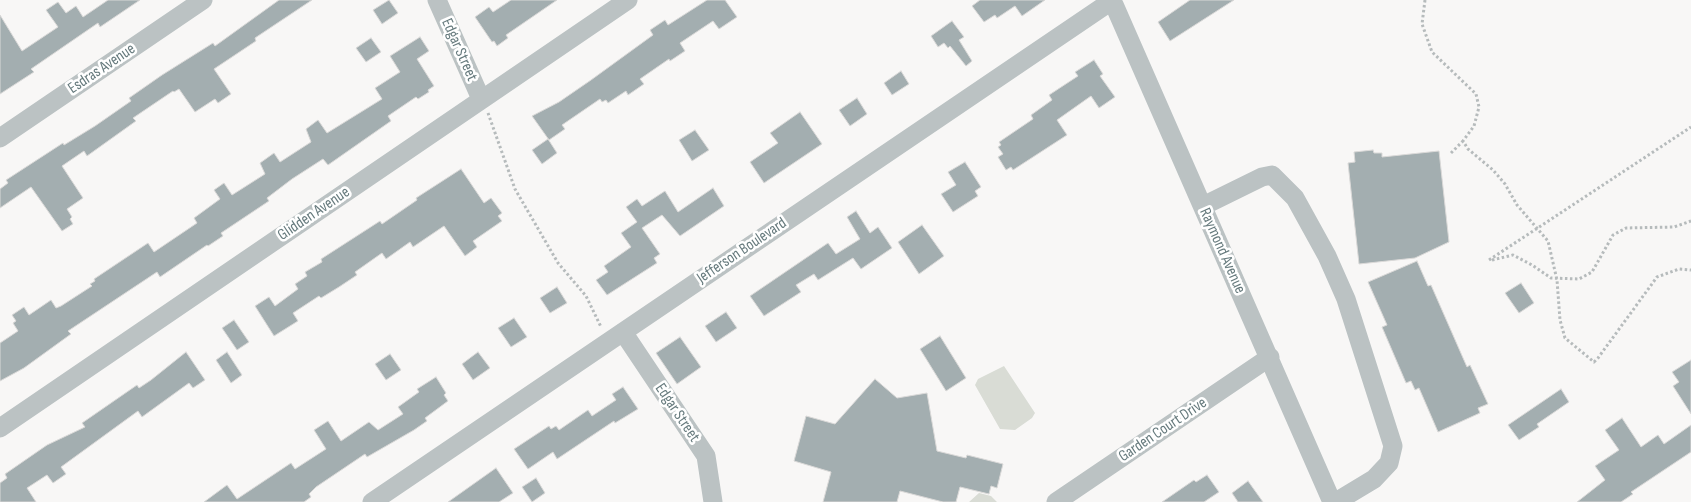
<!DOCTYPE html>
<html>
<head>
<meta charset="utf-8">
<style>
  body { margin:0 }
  canvas { display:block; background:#f8f7f6 }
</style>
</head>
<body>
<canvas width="1691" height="502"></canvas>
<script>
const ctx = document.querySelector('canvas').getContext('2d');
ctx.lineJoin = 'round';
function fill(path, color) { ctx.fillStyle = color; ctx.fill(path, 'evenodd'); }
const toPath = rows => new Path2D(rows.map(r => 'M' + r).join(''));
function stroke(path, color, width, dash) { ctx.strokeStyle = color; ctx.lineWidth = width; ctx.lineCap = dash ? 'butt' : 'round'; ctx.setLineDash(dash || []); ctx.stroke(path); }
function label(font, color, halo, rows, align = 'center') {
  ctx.font = font + ' "Sofia Sans Condensed",sans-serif'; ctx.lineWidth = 5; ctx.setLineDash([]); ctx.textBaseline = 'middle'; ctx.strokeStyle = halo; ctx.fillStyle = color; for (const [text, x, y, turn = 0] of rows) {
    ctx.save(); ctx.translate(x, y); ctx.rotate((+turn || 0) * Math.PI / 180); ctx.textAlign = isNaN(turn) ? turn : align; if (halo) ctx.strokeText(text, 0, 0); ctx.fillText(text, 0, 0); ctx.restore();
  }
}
fill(toPath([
  [1004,366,1035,413,1032,418,1015,430,1000,429,975,385,978,379],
  [979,493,991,496,997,502,969,502]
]), '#d9dcd5');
const building = toPath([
  [108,0,140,0,100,27,98,23,31,69,34,72,0,94,0,15,22,51,58,27,46,10,58,2,66,13,76,6,83,17,108,0],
  [279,0,312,0,255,38,256,41,214,69,231,94,218,103,215,99,195,112,179,89,174,92,173,91,133,118,136,121,87,156,84,151,62,166,83,198,67,209,72,217,70,219,73,224,62,231,31,187,0,208,0,189,8,183,6,180,63,143,64,145,95,126,131,101,129,98,162,75,213,43,215,46,279,0],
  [389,0,398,13,382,24,373,10,389,0],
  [511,0,557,0,506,35,508,38,497,46,494,41,492,42,475,17,489,7,493,12,511,0],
  [707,0,725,0,737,17,719,29,713,21,680,43,685,51,670,61,669,59,640,79,644,84,628,95,626,91,608,103,606,100,602,102,600,99,562,125,565,129,549,140,532,116,559,102,591,80,653,35,650,30,665,20,668,25,707,0],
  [980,0,1045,0,1022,16,1015,6,997,18,995,15,984,22,972,6,980,0],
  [1190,0,1234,0,1170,41,1158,22,1190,0],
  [952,21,964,37,959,40,972,61,966,66,950,46,948,48,944,43,938,47,931,36,952,21],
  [420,37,429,51,417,59,434,86,428,90,429,92,418,99,416,97,388,116,391,121,328,165,323,159,292,179,267,198,269,201,221,233,223,236,208,246,207,245,160,277,157,272,68,331,71,334,24,368,0,381,0,343,18,331,13,323,16,321,12,315,24,307,29,315,51,300,56,308,61,306,92,286,90,284,95,281,94,279,148,243,154,252,197,223,194,218,220,199,214,190,224,183,232,195,265,174,260,163,274,153,280,162,311,142,306,129,318,120,327,133,382,99,375,88,400,72,390,56,420,37],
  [371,38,381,52,366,62,356,48,371,38],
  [1094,60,1103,74,1100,76,1115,97,1099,108,1091,96,1057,120,1067,135,1013,170,1011,167,1006,170,998,157,1003,154,998,147,1001,145,999,142,1033,119,1031,115,1052,100,1049,95,1078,76,1075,72,1094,60],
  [901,71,909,84,892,95,884,83,901,71],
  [857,98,867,114,850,126,839,110,857,98],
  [800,112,822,144,764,183,750,162,778,143,770,133,800,112],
  [695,130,709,150,692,161,679,140,695,130],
  [548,139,557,153,542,164,532,150,548,139],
  [1373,150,1374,153,1382,153,1382,157,1439,151,1449,242,1415,258,1359,264,1348,163,1355,162,1354,152,1373,150],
  [965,162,981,187,975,191,978,196,953,212,941,194,956,185,948,172,965,162],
  [461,169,484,203,491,198,502,213,498,216,502,221,473,241,477,247,465,256,444,226,413,247,410,242,386,259,382,253,355,272,357,275,339,287,321,298,319,296,293,313,298,321,274,336,255,306,269,297,275,306,298,289,295,284,307,276,305,272,322,262,321,259,380,221,382,224,417,200,416,198,461,169],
  [713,188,724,206,680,236,662,215,642,228,660,254,654,258,657,263,607,295,596,280,608,272,604,266,631,247,621,233,637,222,626,207,637,199,642,206,665,191,678,212,713,188],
  [856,211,870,233,878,227,892,248,861,269,853,258,818,280,814,274,796,285,801,292,764,316,750,296,828,243,836,254,860,239,847,217,856,211],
  [922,225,944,256,919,274,898,242,922,225],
  [1417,261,1428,286,1431,285,1467,367,1470,365,1488,404,1478,408,1480,413,1438,432,1419,388,1415,390,1411,381,1406,383,1382,327,1387,325,1368,282,1417,261],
  [1521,283,1534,303,1519,313,1505,293,1521,283],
  [557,287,567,303,550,313,540,298,557,287],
  [726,312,737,328,716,342,705,326,726,312],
  [514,318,527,337,511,347,498,328,514,318],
  [234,320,249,342,237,350,222,328,234,320],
  [940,336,966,378,946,391,920,349,940,336],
  [680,337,701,367,677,384,656,353,680,337],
  [186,352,205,380,193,388,189,383,142,417,138,411,61,467,66,474,53,483,47,475,27,488,36,502,0,502,0,483,7,478,5,474,47,445,85,427,82,423,137,385,139,388,151,380,186,352],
  [227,352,242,375,231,383,216,360,227,352],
  [478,352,490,368,473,380,462,364,478,352],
  [390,354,401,370,386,380,375,364,390,354],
  [1691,360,1691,414,1673,386,1679,382,1672,372,1691,360],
  [436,377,446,393,444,395,448,401,425,418,427,421,414,430,367,457,365,454,316,487,309,494,311,497,304,502,204,502,227,485,237,499,291,463,295,469,326,449,314,430,328,421,341,441,369,422,378,430,403,414,398,407,419,392,417,389,436,377],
  [875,379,897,398,927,393,937,451,966,458,967,455,1003,464,997,488,991,486,989,494,960,487,956,502,943,502,900,491,897,502,823,502,831,472,794,461,806,416,835,424,875,379],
  [623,387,638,409,615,423,614,421,557,459,553,452,528,469,514,449,549,426,551,429,556,426,559,430,588,410,592,416,616,400,612,394,623,387],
  [1561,389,1569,402,1537,424,1539,427,1519,440,1508,425,1561,389],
  [1622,418,1641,447,1658,435,1664,444,1691,425,1691,452,1631,492,1633,494,1621,502,1577,502,1605,480,1595,466,1619,450,1605,430,1622,418],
  [496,468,513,493,499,502,448,502,496,468],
  [1207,475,1219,492,1204,502,1162,502,1194,480,1196,482,1207,475],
  [536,478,545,493,532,502,522,487,536,478],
  [1248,481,1263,502,1238,502,1232,493,1248,481]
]);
fill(building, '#a3aeb0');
stroke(building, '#dad9d8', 1);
stroke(toPath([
  [1425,0,1422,24,1432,52,1476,94,1479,107,1474,126,1463,141,1468,149,1493,170,1505,184,1517,205,1548,241,1557,280,1560,320,1565,338,1594,362,1598,358,1657,277,1679,269,1691,270],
  [488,113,515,189,558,263,586,296,601,327],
  [1451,153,1463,141],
  [1489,260,1691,127],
  [1492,260,1513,255,1532,265,1551,278,1579,279,1592,272,1613,235,1626,228,1674,227,1691,221]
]), '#b6bbbc', 3, [2.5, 2.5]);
stroke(toPath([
  [437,0,481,99],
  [1112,0,1332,502],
  [0,138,203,0],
  [1203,206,1262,177,1272,175,1295,198,1327,256,1346,299,1393,446,1389,463,1374,479,1336,502],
  [623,332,706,456,713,502],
  [0,428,628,0],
  [372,502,1113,0],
  [1056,502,1270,357]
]), '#bbc2c3', 19);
label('16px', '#667a7d', '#fff', [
  ["Edgar Street",459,50,66],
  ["Esdras Avenue",102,69,-34],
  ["Glidden Avenue",314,214,-34],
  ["Jefferson Boulevard",742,251,-34],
  ["Raymond Avenue",1222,251,66],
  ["Edgar Street",677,413,56],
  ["Garden Court Drive",1163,430,-34]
]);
</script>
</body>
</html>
